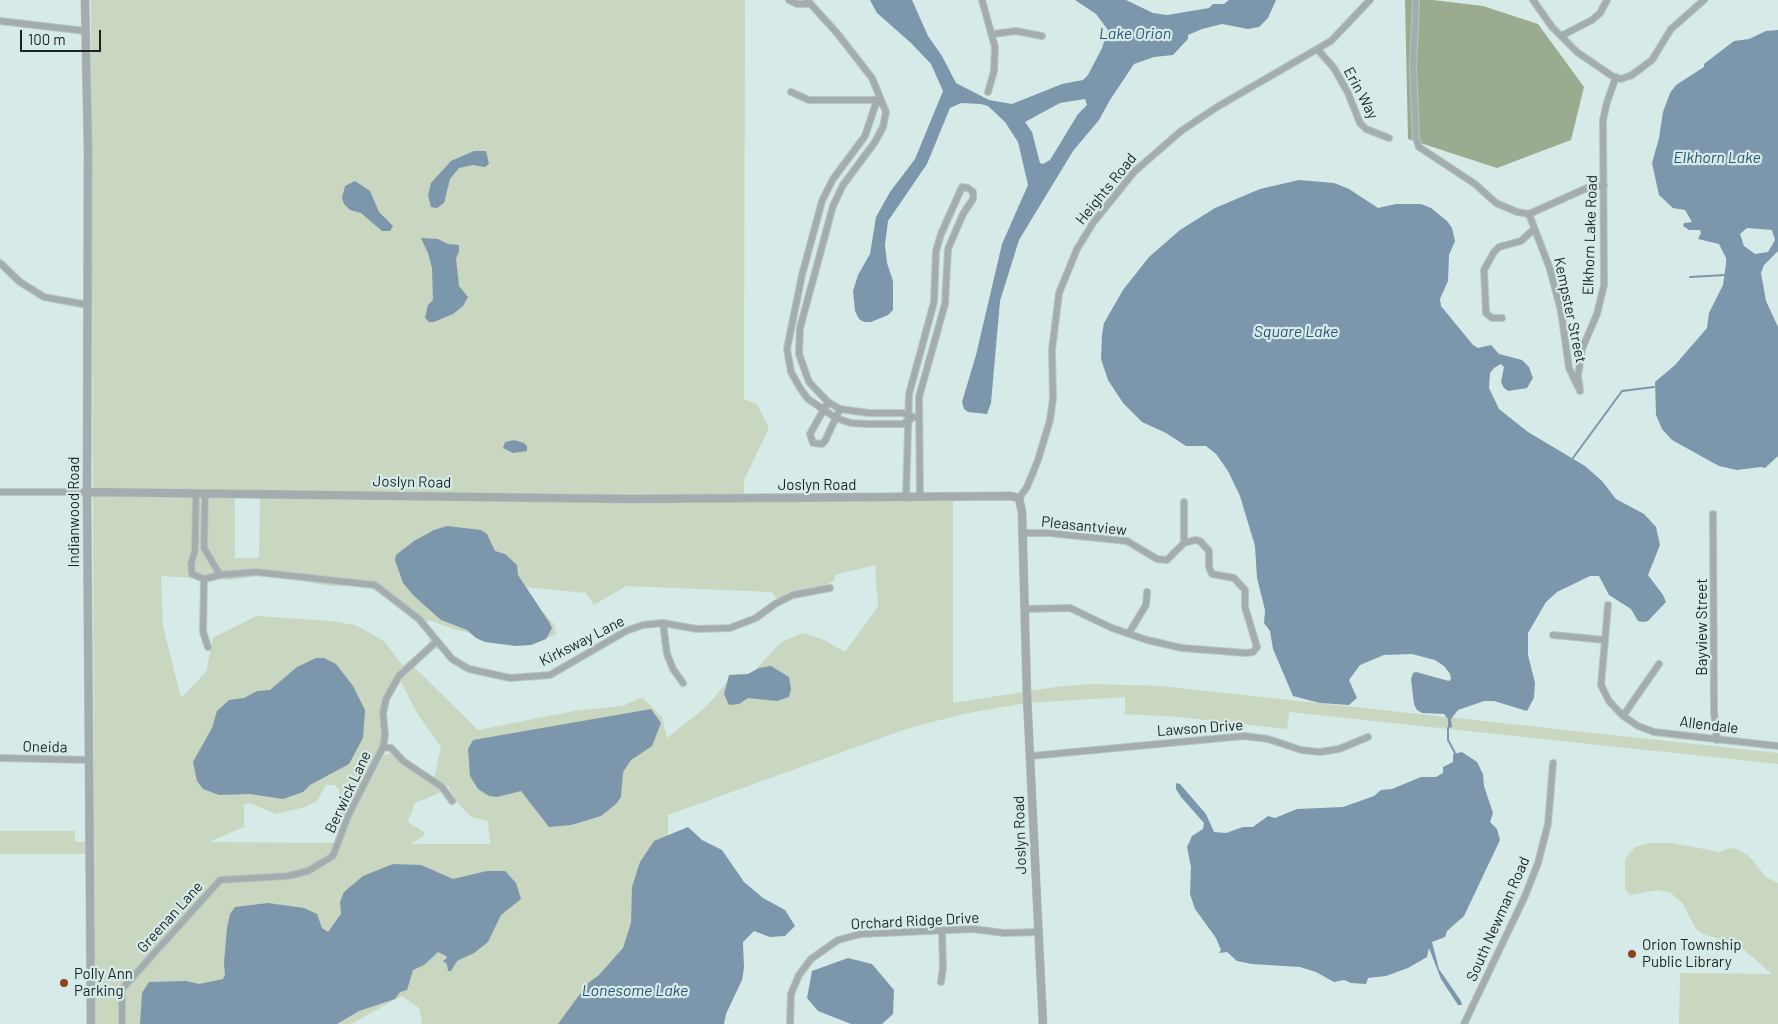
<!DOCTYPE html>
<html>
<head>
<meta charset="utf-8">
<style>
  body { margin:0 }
  #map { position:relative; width:1778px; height:1024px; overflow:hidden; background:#d6ebe8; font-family:Barlow,sans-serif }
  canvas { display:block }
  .scale { position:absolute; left:20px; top:30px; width:81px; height:22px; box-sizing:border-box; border:2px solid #1b2222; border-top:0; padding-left:6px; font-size:15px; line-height:18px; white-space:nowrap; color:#1b2222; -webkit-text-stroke:4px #d6ebe8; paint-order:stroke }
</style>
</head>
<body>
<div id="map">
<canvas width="1778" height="1024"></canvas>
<div class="scale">100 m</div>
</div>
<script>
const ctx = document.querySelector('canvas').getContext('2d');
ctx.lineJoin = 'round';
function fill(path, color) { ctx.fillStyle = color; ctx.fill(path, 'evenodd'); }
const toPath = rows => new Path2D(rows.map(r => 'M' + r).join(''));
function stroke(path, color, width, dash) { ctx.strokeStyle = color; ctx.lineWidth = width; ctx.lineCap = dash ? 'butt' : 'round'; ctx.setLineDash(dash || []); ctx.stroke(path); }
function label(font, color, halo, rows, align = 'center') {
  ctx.font = font + ' Barlow,sans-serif'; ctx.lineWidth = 4.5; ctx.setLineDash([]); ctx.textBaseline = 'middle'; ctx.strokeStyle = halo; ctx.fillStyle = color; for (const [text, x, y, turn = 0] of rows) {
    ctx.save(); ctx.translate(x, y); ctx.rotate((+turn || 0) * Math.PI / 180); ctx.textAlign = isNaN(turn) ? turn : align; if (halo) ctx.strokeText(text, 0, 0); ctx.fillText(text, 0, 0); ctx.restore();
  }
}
fill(toPath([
  [91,0,745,0,744,399,757,404,769,428,744,480,744,501,953,500,953,703,1055,687,1091,684,1161,686,1778,753,1778,764,1289,712,1287,729,1180,717,1125,714,1125,697,1027,703,963,714,906,729,668,815,668,852,717,1024,422,1024,419,1008,402,996,351,1024,95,1024],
  [235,498,260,498,259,558,235,558],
  [875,565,878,607,845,652,824,640,803,633,781,642,748,678,741,674,733,675,706,707,667,738,662,717,642,697,623,706,574,711,478,730,413,666,433,648,441,650,445,646,426,623,429,620,456,630,485,636,541,641,556,634,554,624,530,599,524,587,586,593,594,605,626,586,772,592,777,599,794,591,815,590,834,581,835,575],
  [263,575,332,586,366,586,384,594,416,621,430,636,429,643,403,666,384,641,355,625,331,621,256,616,213,638,206,672,181,698,163,626,161,576,230,580],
  [400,680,417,713,441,747,434,778,449,787,454,799,471,817,488,821,490,844,411,844,424,836,424,832,408,822,415,803,444,791,401,765,391,754,383,755,386,745,385,713,391,690],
  [326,785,334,785,339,789,339,810,343,816,337,843,209,842,244,827,244,805,249,803,276,814,305,807,317,801],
  [0,831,75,831,75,842,87,842,87,854,0,854],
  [1650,843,1672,843,1720,852,1729,848,1737,849,1750,857,1766,877,1778,883,1778,1024,1679,1024,1680,973,1772,974,1742,948,1730,941,1705,935,1696,929,1683,904,1671,893,1658,890,1630,895,1625,889,1625,859,1635,847]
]), '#c9d6c0');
fill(toPath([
  [1405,0,1433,0,1483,6,1538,24,1584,87,1571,140,1497,168,1408,139]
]), '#9bab8f');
fill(toPath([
  [870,0,912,0,928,36,942,56,956,83,989,100,1012,104,1062,84,1083,80,1088,75,1102,48,1108,30,1096,14,1075,0,1126,0,1153,13,1167,15,1209,8,1213,4,1224,4,1229,0,1276,0,1268,18,1259,27,1248,29,1222,24,1202,29,1188,35,1188,39,1173,55,1154,57,1134,64,1110,100,1099,120,1073,151,1019,240,1000,301,991,403,987,414,968,412,964,409,962,402,976,355,1002,244,1028,185,1018,142,1005,122,988,106,981,104,961,103,950,108,927,164,888,221,885,245,887,263,893,281,893,310,888,315,871,322,864,322,859,319,855,311,853,291,858,275,870,254,876,217,890,192,915,159,943,91,931,64,911,43,877,13],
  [1085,99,1087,105,1078,114,1050,160,1043,164,1040,163,1032,132,1025,122,1060,103],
  [1778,30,1778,251,1764,265,1761,273,1766,301,1778,327,1778,456,1765,468,1761,467,1737,470,1719,466,1672,440,1662,429,1656,415,1655,382,1675,365,1707,328,1709,313,1723,285,1726,264,1726,258,1719,244,1698,239,1701,233,1700,230,1689,230,1683,226,1684,223,1692,222,1685,210,1673,208,1659,195,1652,163,1659,138,1663,112,1670,93,1676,85,1704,67,1704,64,1734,41,1749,39,1766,31],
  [1747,228,1772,230,1775,240,1768,252,1755,254,1744,246,1740,234],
  [474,151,486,151,489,164,485,167,473,165,459,168,450,179,444,203,437,208,431,207,428,195,431,183,451,161],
  [1299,180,1334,183,1349,189,1378,208,1396,204,1421,204,1431,208,1447,221,1452,228,1455,241,1449,255,1448,281,1440,299,1441,306,1473,345,1478,348,1491,345,1499,354,1522,360,1529,367,1533,378,1527,388,1508,391,1504,388,1501,382,1504,367,1501,364,1494,368,1490,373,1489,388,1499,409,1528,432,1585,466,1602,481,1616,499,1644,514,1656,527,1660,545,1648,575,1663,595,1666,602,1648,621,1643,622,1638,621,1631,609,1609,595,1599,576,1590,576,1557,592,1546,602,1528,633,1528,655,1535,683,1534,698,1527,711,1494,701,1484,701,1458,710,1451,719,1452,727,1448,728,1448,719,1444,714,1422,713,1417,710,1414,704,1411,679,1413,673,1416,672,1449,681,1451,679,1450,674,1444,666,1435,660,1412,654,1384,655,1360,665,1349,680,1357,698,1349,705,1320,703,1293,696,1273,649,1270,631,1264,623,1265,610,1257,578,1255,546,1240,496,1228,471,1216,454,1206,446,1186,446,1166,433,1142,422,1123,403,1108,380,1101,359,1102,335,1104,323,1123,290,1149,257,1180,230,1215,208,1260,189],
  [355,181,370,191,379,212,393,226,390,231,382,231,361,213,350,210,344,204,342,198,345,186],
  [421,238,438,239,448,244,459,245,459,252,456,258,459,286,468,297,463,306,453,314,434,322,429,322,425,318,428,305,433,300,432,268,428,253],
  [514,440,524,443,527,446,527,451,513,453,503,448,505,442],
  [447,526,481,530,487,534,495,551,505,554,517,565,518,575,549,622,552,628,546,639,531,645,516,646,485,642,476,638,467,630,441,620,414,596,403,583,395,560,396,555,414,541,434,530],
  [324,658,336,664,353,686,365,710,363,738,349,764,310,785,303,792,283,799,250,794,219,795,203,789,197,781,193,762,212,728,217,711,229,700,244,698,257,691,270,690,297,667,316,658],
  [771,666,789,677,791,689,789,697,777,701,748,698,739,704,729,705,724,694,729,675,748,674,759,668],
  [651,709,661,723,652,746,631,760,623,772,621,797,616,804,601,816,571,825,549,827,521,791,497,797,489,796,478,789,470,776,468,749,473,740],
  [1462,752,1477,762,1483,774,1484,786,1493,813,1490,822,1497,829,1500,840,1464,916,1447,931,1445,937,1432,942,1439,969,1461,1001,1462,1005,1458,1005,1441,979,1429,948,1427,957,1408,968,1386,976,1368,978,1366,984,1351,983,1344,980,1334,982,1316,972,1300,967,1252,964,1237,961,1227,952,1219,953,1221,950,1216,938,1195,909,1190,894,1191,867,1187,847,1192,836,1203,829,1204,823,1181,797,1176,789,1176,783,1180,784,1206,814,1214,832,1226,833,1243,827,1253,827,1268,816,1275,818,1297,809,1343,807,1374,796,1381,790,1392,789,1421,777,1436,777,1443,773,1443,767,1453,762,1453,754],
  [688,827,702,840,722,850,744,882,763,898,785,910,795,926,785,936,770,937,754,931,743,942,744,968,742,980,726,1014,724,1024,558,1024,588,983,599,975,623,948,631,923,632,887,640,862,654,841],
  [393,864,421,865,453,879,487,871,505,871,516,883,521,899,501,915,488,942,474,953,457,961,451,971,448,971,447,964,443,961,447,958,446,956,438,952,424,965,413,970,407,990,400,992,395,999,359,1011,337,1024,140,1024,142,993,149,982,186,981,199,984,223,979,225,975,224,963,227,928,230,914,235,907,268,903,304,908,317,914,322,928,328,932,341,914,340,902,344,892,363,876],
  [848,958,872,964,894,990,893,1014,882,1024,851,1024,818,1011,807,998,812,971]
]), '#7c96ac');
stroke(toPath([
  [1690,277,1725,275],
  [1573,458,1622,391,1654,387],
  [1448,728,1448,740,1455,753]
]), '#7c96ac', 2);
const minor = toPath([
  [789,0,797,4,811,4],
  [807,0,837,33,872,78,886,112,883,127,875,142,843,185,833,206,800,328,799,354,809,382,828,402,840,409,869,413,902,413,918,418],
  [982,0,995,47,994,71,988,92],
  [1416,0,1413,67,1416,138,1419,147,1475,184,1496,203,1517,212,1529,214,1587,188,1604,185],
  [1533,0,1552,27,1577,52,1612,76,1621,79,1632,75,1652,60,1671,29,1704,0],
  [0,21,85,31],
  [993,34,1016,31,1042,36],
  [1561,36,1592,20,1600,13,1607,0],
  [1318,50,1334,68,1348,93,1360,123,1366,129,1389,138],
  [791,92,809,100,880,100],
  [880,100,875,106,865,136,833,179,822,201,802,275,787,349,791,372,800,388,808,399,836,418,851,423,868,424,902,424,910,420],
  [1529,214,1550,269,1561,311,1569,368,1578,387],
  [0,263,20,282,44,297,88,305],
  [1502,318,1492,318,1486,313,1484,270,1494,252,1499,247,1521,241,1533,230],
  [1580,391,1578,376,1582,349,1597,314,1604,285,1603,120,1607,102,1616,77],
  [828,402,810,434,813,443,822,444,825,441,840,409],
  [0,492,87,492],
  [196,493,195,550,191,564,192,574,204,579,220,575,204,548,205,493],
  [906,498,909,394,934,302,936,251,941,234,962,187,968,188,973,192,973,199,963,214,948,249,945,304,919,397,920,497],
  [1019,498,1027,487,1038,460,1050,420,1053,399,1052,350,1059,293,1077,249,1093,223,1134,172,1181,131,1217,107,1331,41,1370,0],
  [1713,514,1714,712,1717,740],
  [1022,533,1049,533,1127,541,1157,559,1167,560,1184,543,1195,540,1200,541,1209,551,1209,567,1212,574,1234,578,1245,590,1245,607,1257,647,1253,652,1246,653,1182,648,1147,640,1112,628,1070,608,1025,609],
  [1184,543,1184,502],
  [220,575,256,572,375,585,419,619,452,659,469,669,510,678,550,675,626,631,643,625,663,623,697,629,730,628,756,618,775,604,793,595,830,588],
  [204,579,203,632,208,647],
  [1608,605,1601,685,1609,701,1623,716,1638,726,1654,732,1778,746],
  [663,623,667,654,673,669,683,683],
  [1129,633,1146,605,1147,592],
  [1553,635,1605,640],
  [1623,716,1659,664],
  [383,747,391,748,403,761,442,787,452,801],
  [1031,756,1244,736,1268,739,1301,750,1320,752,1339,749,1368,737],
  [0,758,89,760],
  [941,982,943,968,942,931],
  [122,1024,122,989,220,880,288,876,308,871,333,856,348,816,383,747,385,735,383,713,386,699,399,676,437,641],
  [790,1024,791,994,799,975,811,959,838,940,861,934,973,929,1004,933,1039,932],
  [1464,1024,1525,896,1538,863,1548,824,1553,763]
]);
const tertiary = toPath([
  [85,0,88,150,87,492,91,1024],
  [87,492,631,499,1011,496,1019,498,1022,512,1027,696,1043,1024]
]);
stroke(minor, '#b4c7c4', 8);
stroke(tertiary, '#b4c7c4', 9);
stroke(minor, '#a4acae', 6);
stroke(tertiary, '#a4acae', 8);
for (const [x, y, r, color] of [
  [1632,954,5,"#8c451f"],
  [64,983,5,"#8c451f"]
]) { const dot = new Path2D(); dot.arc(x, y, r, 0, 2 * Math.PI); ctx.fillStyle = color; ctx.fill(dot); stroke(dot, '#d6ebe8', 2); }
label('15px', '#1b2222', '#d6ebe8', [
  ["Erin Way",1361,93,62],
  ["Heights Road",1106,189,-51],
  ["Elkhorn Lake Road",1590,235,-88],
  ["Kempster Street",1570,310,78],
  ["Joslyn Road",412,482,1],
  ["Joslyn Road",817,485],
  ["Indianwood Road",74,512,-90],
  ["Pleasantview",1084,526,6],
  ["Bayview Street",1702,627,-90],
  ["Kirksway Lane",582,641,-27],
  ["Allendale",1709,725,7],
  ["Lawson Drive",1200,728,-4],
  ["Oneida",45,747,1],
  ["Berwick Lane",348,792,-65],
  ["Joslyn Road",1020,835,-92],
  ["Greenan Lane",170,917,-48],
  ["South Newman Road",1498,919,-66],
  ["Orchard Ridge Drive",915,921,-3]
]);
label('15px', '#1b2222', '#d6ebe8', [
  ["Orion Township",1642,945],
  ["Public Library",1642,962],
  ["Polly Ann",74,974],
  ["Parking",74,991]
], 'left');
label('italic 16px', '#2b5578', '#d6ebe8', [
  ["Lake Orion",1135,34],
  ["Elkhorn Lake",1717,158],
  ["Square Lake",1296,332],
  ["Lonesome Lake",635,991]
]);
</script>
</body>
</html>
